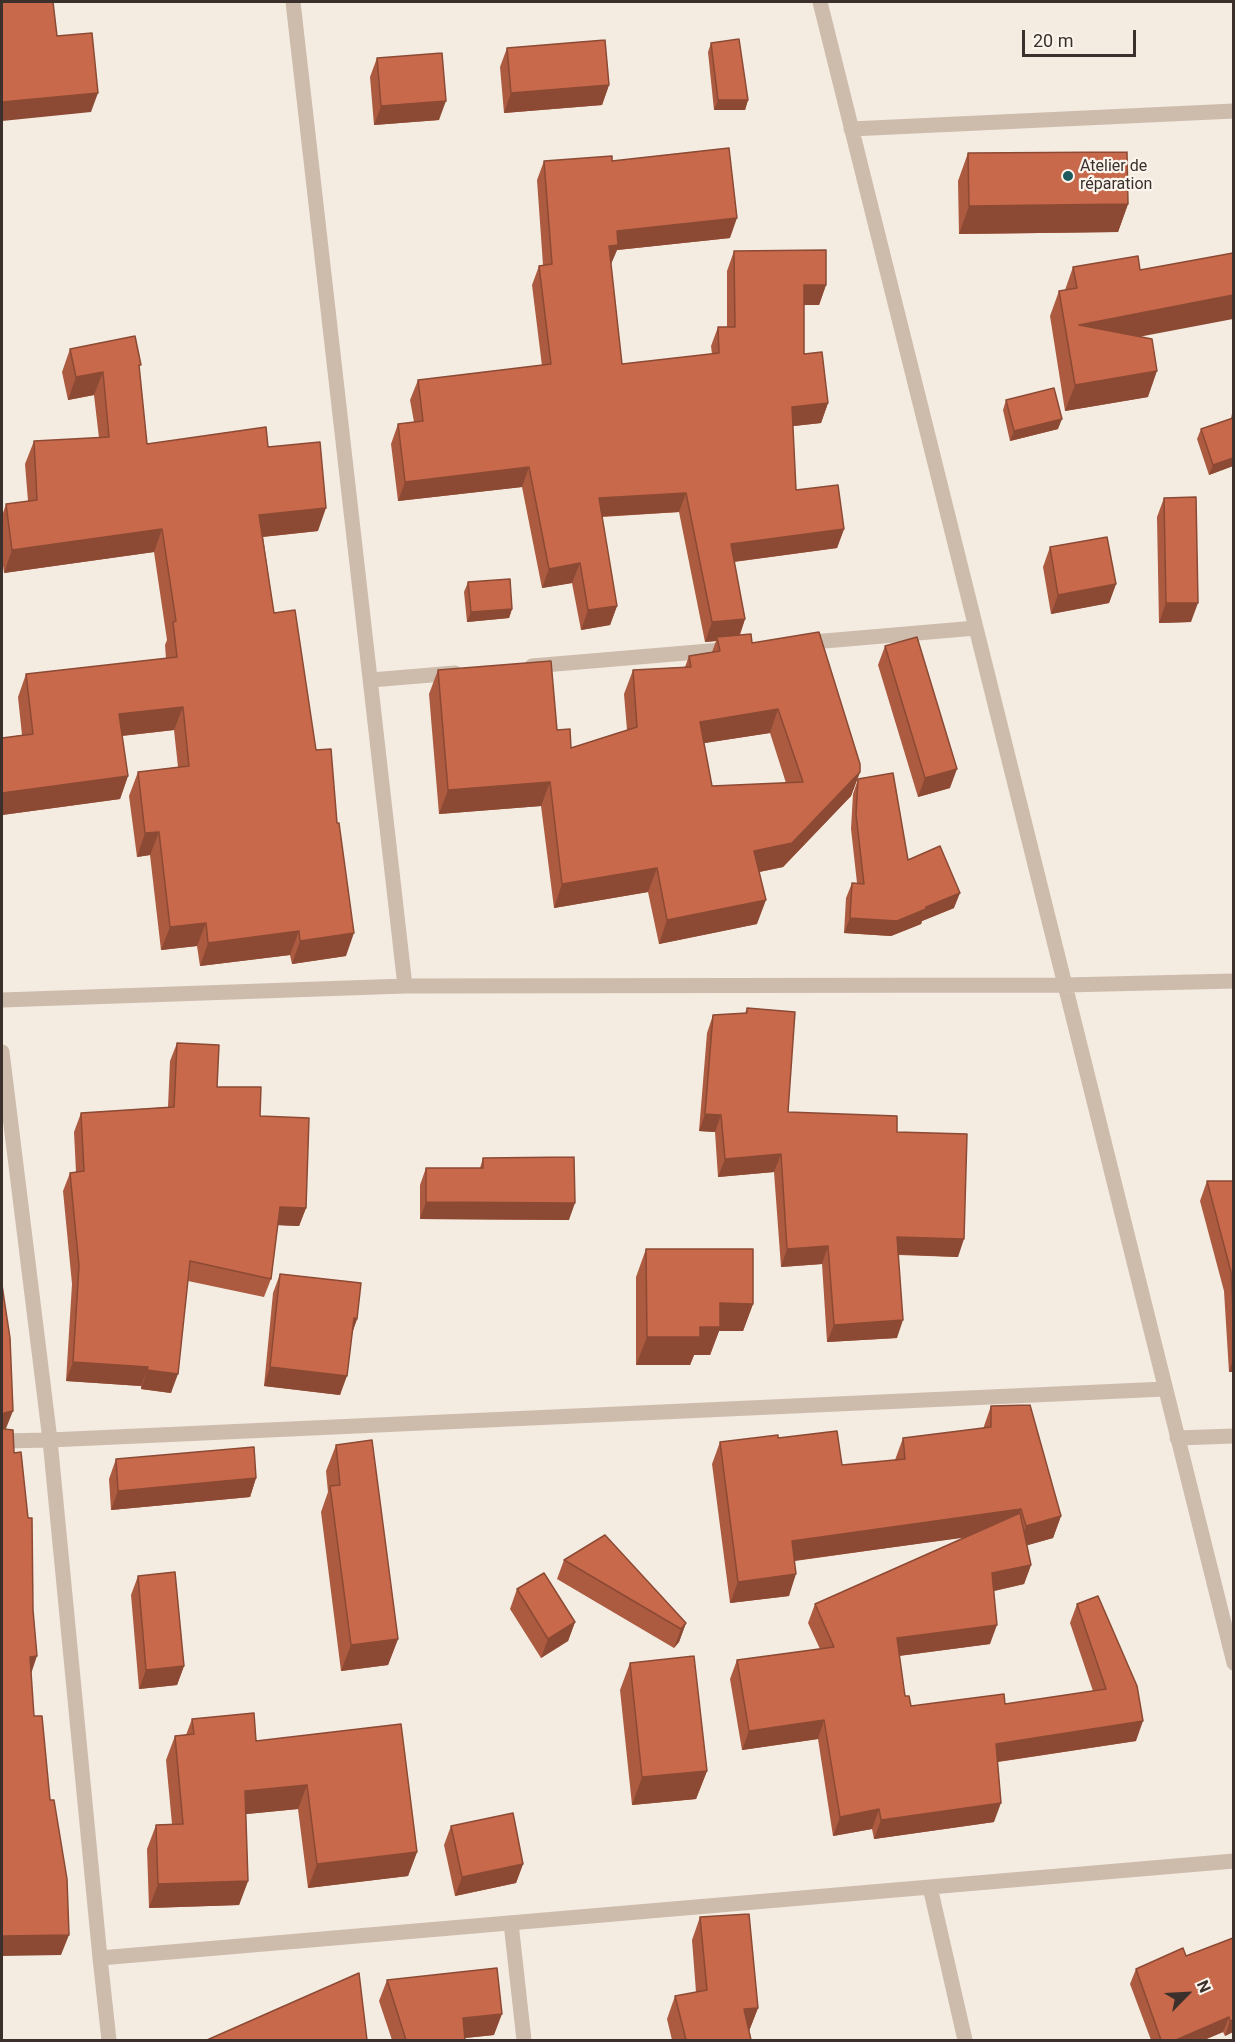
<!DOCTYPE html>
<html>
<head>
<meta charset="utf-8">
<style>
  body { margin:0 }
  #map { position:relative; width:1235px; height:2042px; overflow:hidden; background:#f4ebe1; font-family:Roboto,sans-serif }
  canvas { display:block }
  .frame { position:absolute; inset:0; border:3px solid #3b302b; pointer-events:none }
  .north { position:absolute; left:1157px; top:1964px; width:60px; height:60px; -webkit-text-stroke:4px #fbf5ee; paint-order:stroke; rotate:66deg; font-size:16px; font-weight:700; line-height:24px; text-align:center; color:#3b302b }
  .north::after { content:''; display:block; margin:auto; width:21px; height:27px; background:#3b302b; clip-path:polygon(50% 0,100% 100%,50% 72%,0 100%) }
  .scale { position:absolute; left:1022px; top:30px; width:114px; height:27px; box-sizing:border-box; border:3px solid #3b302b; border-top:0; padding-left:8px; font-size:18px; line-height:21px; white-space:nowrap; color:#3b302b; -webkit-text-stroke:4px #fbf5ee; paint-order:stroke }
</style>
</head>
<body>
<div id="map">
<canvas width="1235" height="2042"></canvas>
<div class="frame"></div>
<div class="north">N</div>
<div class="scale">20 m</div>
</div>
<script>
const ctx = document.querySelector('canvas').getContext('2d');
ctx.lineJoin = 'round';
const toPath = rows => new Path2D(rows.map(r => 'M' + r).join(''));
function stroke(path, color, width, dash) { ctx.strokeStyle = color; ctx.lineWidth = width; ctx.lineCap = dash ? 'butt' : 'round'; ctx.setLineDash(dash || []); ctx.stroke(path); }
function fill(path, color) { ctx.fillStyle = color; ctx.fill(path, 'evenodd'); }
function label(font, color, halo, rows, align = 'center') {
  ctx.font = font + ' Roboto,sans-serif'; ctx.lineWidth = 4.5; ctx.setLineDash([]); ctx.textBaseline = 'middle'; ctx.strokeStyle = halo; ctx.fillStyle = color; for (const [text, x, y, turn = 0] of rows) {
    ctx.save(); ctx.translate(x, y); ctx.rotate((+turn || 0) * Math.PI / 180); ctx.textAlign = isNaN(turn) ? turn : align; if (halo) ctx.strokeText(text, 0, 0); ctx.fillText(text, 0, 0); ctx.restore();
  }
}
stroke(toPath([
  [293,2,405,986],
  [820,2,1234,1663],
  [851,129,1234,111],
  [801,643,976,628],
  [532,666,733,649],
  [371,680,455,673],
  [2,1000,405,986,1065,985,1234,981],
  [2,1052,50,1440,100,1958,109,2040],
  [1177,1438,1234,1436],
  [2,1441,50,1440,1165,1389],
  [930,1887,965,2040],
  [511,1923,524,2040],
  [100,1958,1234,1861]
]), '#cdbbac', 15);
fill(toPath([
  [711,43,748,100,745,110,714,110,708,52],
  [507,48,609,85,602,105,504,113,500,67],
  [377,58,439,120,374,125,370,77],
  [968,153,1128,204,1118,232,959,234,958,181],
  [544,161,612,161,730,238,617,250,611,264,622,364,712,354,711,346,718,327,727,327,727,271,734,251,826,285,819,305,804,305,804,354,828,403,821,423,793,426,796,490,844,529,837,548,734,562,745,619,740,635,752,643,860,772,851,796,783,867,759,872,757,924,659,944,648,892,554,908,541,806,439,814,429,694,438,670,557,730,571,748,627,730,624,694,633,670,685,667,689,656,712,652,716,641,705,642,679,512,602,517,617,606,610,625,581,630,572,583,542,588,522,487,398,501,391,444,398,424,414,422,410,400,418,380,542,366,532,285,539,266,543,265,537,180],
  [770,733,786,783,712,786,704,743],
  [1073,267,1148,397,1065,411,1050,316,1059,291,1065,290],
  [70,349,139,369,147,444,268,447,318,531,263,537,274,613,346,956,292,964,290,955,200,966,197,946,161,950,150,855,137,857,129,796,138,772,178,767,174,730,122,736,128,776,120,799,2,815,2,738,22,735,18,697,26,674,166,659,165,645,167,640,154,552,4,573,2,558,2,516,6,504,28,501,25,464,34,441,99,438,94,395,68,400,62,372],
  [1006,400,1058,429,1010,441,1003,410],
  [1233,408,1233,466,1209,475,1197,439,1201,429,1231,419],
  [1164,498,1191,622,1159,623,1157,517],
  [1050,547,1116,584,1109,603,1051,614,1043,567],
  [468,582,512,609,509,618,467,622,464,592],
  [885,646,950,788,918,797,878,665],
  [858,779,908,860,954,908,922,921,921,924,891,936,844,933,846,898,852,883,857,883,851,829,853,794],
  [747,1008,788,1112,897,1132,958,1257,898,1255,897,1338,827,1342,822,1264,781,1267,774,1172,718,1177,715,1132,699,1131,707,1033,713,1015,745,1013],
  [177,1043,217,1087,260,1116,306,1208,299,1226,278,1225,271,1279,264,1297,188,1281,171,1393,141,1389,141,1386,66,1381,72,1284,63,1191,70,1173,76,1172,74,1132,81,1113,168,1107,170,1061],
  [483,1158,569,1220,420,1219,420,1185,426,1168,480,1168],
  [1207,1181,1233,1181,1233,1372,1229,1372,1224,1291,1200,1201],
  [646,1249,753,1304,743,1331,719,1331,710,1355,694,1355,690,1365,636,1365,636,1277],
  [280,1274,357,1319,352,1334,340,1395,264,1386,273,1293],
  [991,1406,1061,1516,1053,1538,1027,1545,1031,1565,1024,1584,994,1591,990,1644,899,1656,905,1696,911,1706,1005,1704,1093,1691,1070,1623,1077,1604,1136,1741,998,1762,994,1822,874,1839,872,1829,833,1836,818,1739,742,1750,730,1679,737,1660,820,1649,808,1623,815,1604,965,1537,795,1561,789,1596,730,1603,712,1464,720,1442,778,1438,842,1465,895,1460,903,1438,983,1429],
  [336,1445,398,1639,388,1665,341,1671,321,1512,328,1492,326,1471],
  [116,1459,256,1478,250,1497,111,1510,109,1479],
  [564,1560,686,1623,679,1642,674,1648,557,1579],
  [138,1576,184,1666,177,1685,139,1689,131,1595],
  [517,1589,575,1622,568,1641,541,1658,510,1609],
  [630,1663,707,1771,696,1799,632,1805,620,1690],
  [192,1719,256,1741,417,1852,408,1876,308,1888,298,1809,246,1814,248,1881,239,1905,149,1908,147,1849,156,1825,172,1824,166,1760,175,1736,186,1735],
  [451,1826,523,1864,516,1883,455,1896,444,1845],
  [700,1917,758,2008,749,2031,751,2040,672,2040,667,2019,675,1996,696,1992,692,1940],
  [1233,1938,1233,2032,1225,2036,1223,2032,1204,2040,1151,2040,1130,1984,1136,1969,1186,1956],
  [387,1980,494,2035,464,2038,465,2040,392,2040,379,2001]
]), '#ac5a40');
fill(toPath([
  [609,85,602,105,504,113,511,93],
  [98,93,91,112,2,121,2,102],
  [718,100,748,100,745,110,714,110],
  [446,101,439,120,374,125,381,106],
  [1128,204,1118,232,959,234,969,206],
  [737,218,730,238,617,250,611,264,609,246,617,231],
  [804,285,826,285,819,305,797,305],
  [1233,295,1233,319,1070,350,1079,325],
  [1157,371,1148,397,1065,411,1075,385],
  [103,372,94,395,68,400,76,377],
  [828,403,821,423,785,427,792,407],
  [1062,419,1058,429,1010,441,1014,431],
  [1233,458,1233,466,1209,475,1213,465],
  [529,467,522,487,398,501,405,482],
  [686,493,679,512,592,517,599,498],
  [326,508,318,531,251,538,259,515],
  [162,529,154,552,4,573,12,550],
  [844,529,837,548,724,563,731,544],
  [580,563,572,583,542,588,549,569],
  [1116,584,1109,603,1051,614,1058,595],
  [1166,603,1198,603,1191,622,1159,623],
  [617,606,610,625,581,630,588,610],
  [512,609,509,618,467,622,471,612],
  [745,619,738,639,717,637,716,641,705,642,712,622],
  [183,707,174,730,111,737,119,714],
  [778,709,770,733,692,745,700,722],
  [957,769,950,788,918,797,925,778],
  [860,772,851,796,783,867,745,875,754,851],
  [128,776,120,799,2,815,2,793],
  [550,782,541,806,439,814,448,790],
  [159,832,150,855,137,857,145,833],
  [657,868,648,892,554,908,562,884],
  [960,893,954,908,922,921,921,924,891,936,844,933,850,918,926,907],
  [766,900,757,924,659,944,667,920],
  [206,923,197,946,161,950,170,927],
  [299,931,290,955,200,966,208,943],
  [354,933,346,956,292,964,300,941],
  [705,1114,721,1115,715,1132,699,1131],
  [781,1154,774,1172,718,1177,725,1159],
  [426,1202,575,1203,569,1220,420,1219],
  [280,1207,306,1208,299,1226,274,1225],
  [897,1237,964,1239,958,1257,890,1254],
  [828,1246,822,1264,781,1267,787,1249],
  [720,1303,753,1304,743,1331,719,1331,710,1355,694,1355,690,1365,636,1365,647,1337],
  [354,1318,357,1319,350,1338],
  [903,1320,897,1338,827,1342,834,1325],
  [1233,1360,1233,1372,1229,1372],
  [73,1362,148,1367,141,1386,66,1381],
  [270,1367,347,1376,340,1395,264,1386],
  [147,1370,178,1374,171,1393,141,1389],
  [13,1411,5,1431,2,1432,2,1418,4,1413],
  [256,1478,250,1497,111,1510,118,1491],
  [1021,1509,1013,1531,784,1562,792,1541],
  [1061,1516,1053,1538,1018,1548,1026,1526],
  [1031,1565,1024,1584,985,1593,992,1573],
  [796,1574,789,1596,730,1603,738,1582],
  [575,1622,568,1641,541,1658,548,1639],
  [686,1623,679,1642,674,1648,681,1629],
  [997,1625,990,1644,890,1657,897,1638],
  [398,1639,388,1665,341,1671,351,1645],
  [37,1656,30,1677,30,1657],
  [184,1666,177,1685,139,1689,146,1670],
  [824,1720,818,1739,742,1750,749,1731],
  [1143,1721,1136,1741,989,1763,996,1744],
  [707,1771,696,1799,632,1805,642,1777],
  [307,1785,298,1809,237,1815,245,1791],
  [1001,1803,994,1822,874,1839,881,1820],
  [879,1809,872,1829,833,1836,840,1817],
  [417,1852,408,1876,308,1888,317,1864],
  [523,1864,516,1883,455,1896,462,1877],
  [248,1881,239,1905,149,1908,158,1884],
  [69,1935,61,1955,2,1956,2,1936],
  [758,2008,749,2031,744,2009],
  [502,2014,494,2035,456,2039,463,2018],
  [1229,2017,1223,2032,1204,2040,1176,2040],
  [1233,2020,1233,2032,1225,2036,1230,2021]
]), '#8c4a34');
const building = toPath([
  [2,2,53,2,57,36,92,33,98,93,2,102,2,2],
  [739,39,748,100,718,100,711,43,739,39],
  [605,40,609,85,511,93,507,48,605,40],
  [442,53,446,101,381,106,377,58,442,53],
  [729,148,737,218,617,231,618,245,609,246,622,364,719,353,718,327,735,327,734,251,826,250,826,285,804,285,804,354,822,352,828,403,792,407,796,490,838,485,844,529,731,544,745,619,712,622,686,493,599,498,617,606,588,610,580,563,549,569,529,467,405,482,398,424,423,421,418,380,551,364,539,266,552,264,544,161,612,156,612,161,729,148],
  [1127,152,1128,204,969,206,968,153,1127,152],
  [1233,253,1233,295,1079,325,1152,339,1157,371,1075,385,1059,291,1077,288,1073,267,1138,256,1140,270,1233,253],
  [135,336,141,365,139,365,147,444,266,427,268,447,320,442,326,508,259,515,274,613,295,610,316,750,331,749,337,823,339,823,354,933,300,941,299,931,208,943,206,923,170,927,159,832,145,833,138,772,189,766,183,707,119,714,128,776,2,793,2,738,33,734,26,674,177,657,173,622,176,621,162,529,12,550,6,504,37,500,34,441,109,437,103,372,76,377,70,349,135,336],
  [1054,388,1062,419,1014,431,1006,400,1054,388],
  [1233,416,1233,458,1213,465,1201,429,1233,418,1233,416],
  [1196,497,1198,603,1166,603,1164,498,1196,497],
  [1107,537,1116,584,1058,595,1050,547,1107,537],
  [510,579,512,609,471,612,468,582,510,579],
  [819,632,860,764,860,772,792,843,754,851,766,900,667,920,657,868,562,884,550,782,448,790,438,670,551,661,557,730,570,729,571,748,637,727,633,670,691,667,689,656,720,651,717,637,751,634,752,643,819,632],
  [778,709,803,782,712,786,700,722,778,709],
  [917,637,957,769,925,778,885,646,917,637],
  [893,773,908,860,940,846,960,893,926,907,926,909,897,921,850,918,852,883,864,884,856,814,858,779,893,773],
  [747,1008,795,1012,788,1112,897,1116,897,1132,967,1134,964,1239,897,1237,903,1320,834,1325,828,1246,787,1249,781,1154,725,1159,721,1115,705,1114,713,1015,747,1013,747,1008],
  [177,1043,219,1045,217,1087,261,1087,260,1116,309,1118,306,1208,280,1207,271,1279,190,1261,178,1374,147,1370,148,1367,73,1362,79,1266,70,1173,84,1171,81,1113,174,1107,177,1043],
  [574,1157,575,1203,426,1202,426,1168,483,1168,483,1158,574,1157],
  [1207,1181,1233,1181,1233,1310,1231,1272,1207,1181],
  [646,1249,753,1249,753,1304,720,1303,720,1327,700,1327,700,1337,647,1337,646,1249],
  [280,1274,361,1283,357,1319,354,1318,347,1376,270,1367,280,1274],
  [2,1285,10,1338,13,1411,4,1413,2,1418,2,1285],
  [1030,1405,1061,1516,1026,1526,1021,1509,792,1541,796,1574,738,1582,720,1442,778,1435,778,1438,837,1431,842,1465,905,1459,903,1438,991,1427,991,1406,1030,1405],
  [2,1424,4,1429,13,1430,14,1453,21,1452,28,1518,32,1518,33,1610,37,1656,30,1657,34,1716,42,1716,50,1800,54,1800,67,1879,69,1935,2,1936,2,1424],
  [372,1440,398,1639,351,1645,330,1486,340,1485,336,1445,372,1440],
  [254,1447,256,1478,118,1491,116,1459,254,1447],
  [1020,1513,1031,1565,992,1573,997,1625,897,1638,905,1696,909,1696,911,1706,1004,1694,1005,1704,1106,1689,1077,1604,1098,1596,1137,1686,1143,1721,996,1744,1001,1803,881,1820,879,1809,840,1817,824,1720,749,1731,737,1660,834,1647,815,1604,1020,1513],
  [605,1535,686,1623,681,1629,564,1560,605,1535],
  [175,1572,184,1666,146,1670,138,1576,175,1572],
  [544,1573,575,1622,548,1639,517,1589,544,1573],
  [694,1656,707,1771,642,1777,630,1663,694,1656],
  [254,1713,256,1741,401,1724,417,1852,317,1864,307,1785,245,1791,248,1881,158,1884,156,1825,183,1824,175,1736,194,1734,192,1719,254,1713],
  [513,1813,523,1864,462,1877,451,1826,513,1813],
  [749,1914,758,2008,744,2009,751,2040,686,2040,675,1996,707,1990,700,1917,749,1914],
  [1233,1938,1233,2020,1230,2021,1229,2017,1176,2040,1161,2040,1136,1969,1183,1948,1186,1956,1233,1938],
  [497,1968,502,2014,463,2018,465,2040,406,2040,387,1980,497,1968],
  [359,1973,367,2040,207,2040,359,1973]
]);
fill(building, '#c8694b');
stroke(building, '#8c4a34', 1.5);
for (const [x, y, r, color] of [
  [1068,176,6,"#1f5a5e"]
]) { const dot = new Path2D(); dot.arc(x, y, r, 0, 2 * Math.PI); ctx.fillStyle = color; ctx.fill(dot); stroke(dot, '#fbf5ee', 2); }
label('16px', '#3b302b', '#fbf5ee', [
  ["Atelier de",1080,167],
  ["réparation",1080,185]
], 'left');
</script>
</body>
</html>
